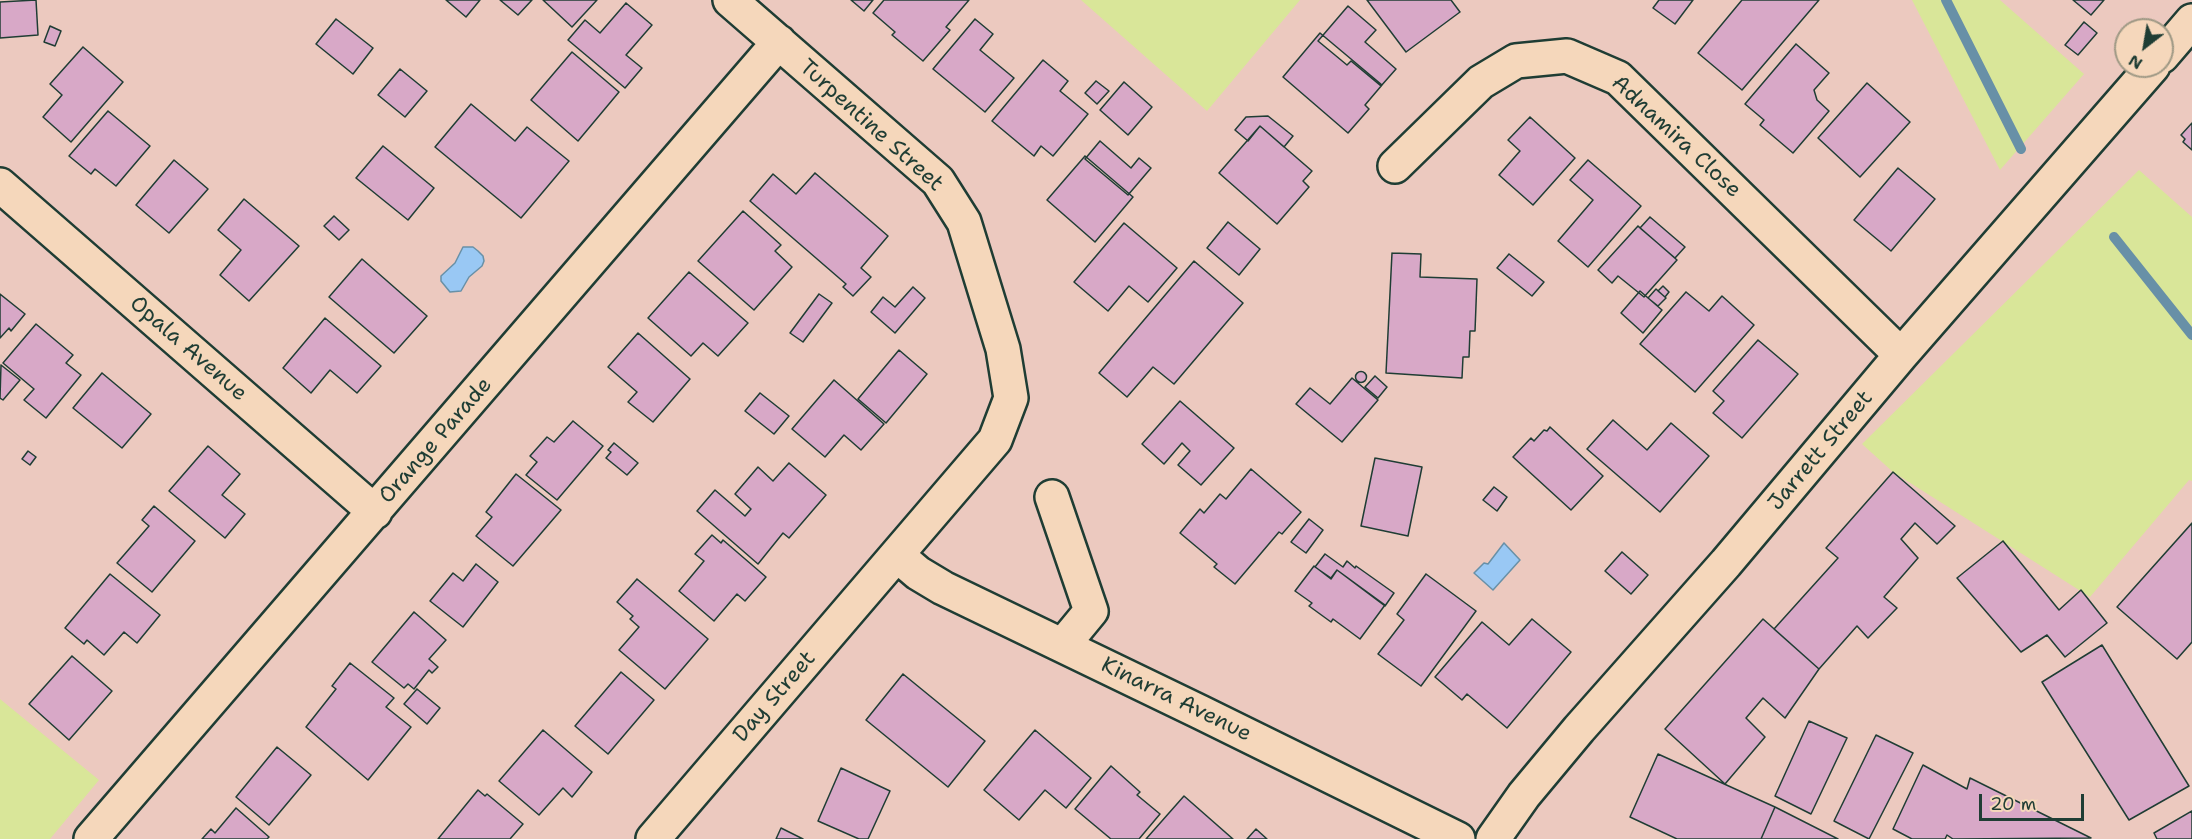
<!DOCTYPE html>
<html>
<head>
<meta charset="utf-8">
<style>
  body { margin:0 }
  #map { position:relative; width:2192px; height:839px; overflow:hidden; background:#ecc9bf; font-family:"Shantell Sans",sans-serif }
  canvas { display:block }
  .north { position:absolute; left:2114px; top:18px; width:60px; height:60px; box-sizing:border-box; background:#f5d7bb; border:2px solid #9f9985; border-radius:50%; rotate:211deg; font-size:16px; font-weight:700; line-height:24px; text-align:center; color:#1f3d34 }
  .north::after { content:''; display:block; margin:auto; width:21px; height:27px; background:#1f3d34; clip-path:polygon(50% 0,100% 100%,50% 72%,0 100%) }
  .scale { position:absolute; left:1979px; top:794px; width:105px; height:27px; box-sizing:border-box; border:3px solid #1f3d34; border-top:0; padding-left:8px; font-size:18px; line-height:21px; white-space:nowrap; color:#1f3d34; -webkit-text-stroke:4px #f5d7bb; paint-order:stroke }
</style>
</head>
<body>
<div id="map">
<canvas width="2192" height="839"></canvas>
<div class="north">N</div>
<div class="scale">20 m</div>
</div>
<script>
const ctx = document.querySelector('canvas').getContext('2d');
ctx.lineJoin = 'round';
function fill(path, color) { ctx.fillStyle = color; ctx.fill(path, 'evenodd'); }
const toPath = rows => new Path2D(rows.map(r => 'M' + r).join(''));
function stroke(path, color, width, dash) { ctx.strokeStyle = color; ctx.lineWidth = width; ctx.lineCap = dash ? 'butt' : 'round'; ctx.setLineDash(dash || []); ctx.stroke(path); }
function label(font, color, halo, rows, align = 'center') {
  ctx.font = font + ' "Shantell Sans",sans-serif'; ctx.lineWidth = 4.5; ctx.setLineDash([]); ctx.textBaseline = 'middle'; ctx.strokeStyle = halo; ctx.fillStyle = color; for (const [text, x, y, turn = 0] of rows) {
    ctx.save(); ctx.translate(x, y); ctx.rotate((+turn || 0) * Math.PI / 180); ctx.textAlign = isNaN(turn) ? turn : align; if (halo) ctx.strokeText(text, 0, 0); ctx.fillText(text, 0, 0); ctx.restore();
  }
}
fill(toPath([
  [1081,0,1300,0,1207,111],
  [1912,0,2000,0,2084,74,2000,170],
  [2139,170,2192,217,2192,481,2189,480,2090,597,1893,472,1862,444],
  [0,699,99,780,50,839,0,839]
]), '#d9e699');
const water = toPath([
  [463,247,473,247,478,251,483,256,484,261,482,266,469,277,461,291,450,292,441,281,441,276,455,263,463,247],
  [1504,543,1520,560,1493,590,1474,573,1484,563,1488,564,1504,543]
]);
fill(water, '#99c8f4');
stroke(water, '#6890a7', 1.5);
stroke(toPath([
  [1946,0,2021,149],
  [2114,237,2192,335]
]), '#6890a7', 10);
const building = toPath([
  [36,0,38,35,0,38,0,2,36,0],
  [446,0,480,0,466,17,446,0],
  [500,0,532,0,518,15,500,0],
  [543,0,597,0,572,27,543,0],
  [851,0,873,0,864,11,851,0],
  [884,0,969,0,946,27,950,30,923,61,892,35,895,32,873,13,884,0],
  [1367,0,1451,0,1460,12,1406,52,1367,0],
  [1659,0,1693,0,1675,24,1653,8,1659,0],
  [1742,0,1819,0,1742,90,1698,53,1742,0],
  [2073,0,2104,0,2091,15,2073,0],
  [626,3,652,25,626,55,642,68,625,88,568,40,585,20,600,33,626,3],
  [1348,6,1376,30,1365,42,1396,69,1381,86,1351,61,1347,65,1318,41,1348,6],
  [336,19,373,48,353,74,316,44,336,19],
  [975,19,993,34,980,50,1014,78,985,112,933,69,975,19],
  [2084,22,2097,33,2078,55,2065,45,2084,22],
  [50,26,61,31,55,46,44,42,50,26],
  [1320,33,1382,85,1365,105,1369,109,1348,133,1283,77,1320,33],
  [1796,44,1829,73,1814,90,1817,100,1829,111,1793,153,1760,125,1764,120,1745,104,1796,44],
  [83,47,123,82,71,142,43,117,62,95,50,84,83,47],
  [572,52,619,92,578,141,531,100,572,52],
  [1043,60,1068,81,1060,91,1088,114,1053,156,1041,146,1034,156,992,121,1043,60],
  [400,69,427,91,405,117,378,95,400,69],
  [1096,81,1109,91,1097,104,1085,93,1096,81],
  [1124,82,1152,107,1128,135,1100,110,1124,82],
  [1867,83,1910,122,1860,177,1818,138,1867,83],
  [471,104,515,141,527,127,569,161,521,218,435,147,471,104],
  [108,111,150,146,116,186,95,169,91,174,69,156,108,111],
  [1268,116,1293,136,1284,147,1260,126,1248,141,1235,130,1246,117,1268,116],
  [1530,117,1575,158,1533,205,1499,175,1520,151,1508,140,1530,117],
  [2192,123,2192,150,2183,142,2185,139,2181,135,2192,123],
  [1260,126,1312,171,1303,181,1309,187,1277,224,1219,173,1260,126],
  [1100,141,1131,168,1139,158,1151,168,1128,195,1085,159,1100,141],
  [383,146,434,188,408,220,356,178,383,146],
  [1085,156,1133,197,1095,242,1047,200,1085,156],
  [174,160,208,189,169,233,136,205,174,160],
  [1588,160,1641,206,1588,267,1558,241,1593,200,1570,180,1588,160],
  [1898,168,1935,199,1891,251,1854,220,1898,168],
  [815,173,888,236,861,268,871,277,853,296,843,287,846,284,750,201,773,174,796,194,815,173],
  [244,199,299,246,249,301,220,275,241,250,218,230,244,199],
  [743,211,781,245,775,251,792,267,754,310,698,261,743,211],
  [334,216,349,230,339,240,324,226,334,216],
  [1650,217,1685,247,1675,258,1640,228,1650,217],
  [1228,222,1260,249,1239,275,1207,248,1228,222],
  [1124,223,1177,268,1148,302,1129,286,1108,311,1074,282,1124,223],
  [1638,226,1677,260,1644,297,1618,276,1612,283,1598,270,1638,226],
  [1392,253,1421,254,1420,277,1477,279,1475,331,1470,331,1469,357,1463,357,1462,378,1386,373,1392,253],
  [1509,254,1544,282,1532,296,1497,268,1509,254],
  [362,259,427,316,394,353,329,297,362,259],
  [1194,261,1243,303,1174,384,1153,367,1127,397,1099,373,1194,261],
  [689,272,748,323,718,356,703,343,691,356,648,318,689,272],
  [1663,286,1669,292,1665,297,1658,291,1663,286],
  [913,287,925,298,895,333,871,312,883,297,895,307,913,287],
  [1656,289,1666,298,1658,306,1648,298,1656,289],
  [1640,291,1662,310,1643,333,1621,313,1640,291],
  [1686,292,1709,311,1722,296,1754,325,1695,392,1640,344,1686,292],
  [0,294,25,314,11,331,9,328,0,338,0,294],
  [819,294,832,303,803,342,790,333,819,294],
  [325,318,381,366,357,393,330,370,311,393,283,368,325,318],
  [36,324,73,355,66,363,81,375,46,418,24,400,34,389,3,363,36,324],
  [638,333,690,379,653,422,628,402,637,392,608,367,638,333],
  [1758,340,1798,374,1742,438,1713,413,1724,401,1713,391,1758,340],
  [899,350,927,374,886,423,858,399,899,350],
  [1,365,20,380,3,400,0,398,1,365],
  '1355.5 377a5.5 5.5 0 1 1 11 0a5.5 5.5 0 1 1-11 0Z',
  [102,373,151,414,122,448,73,408,102,373],
  [1375,376,1387,387,1378,398,1365,387,1375,376],
  [1352,378,1378,400,1342,442,1296,404,1310,388,1330,404,1352,378],
  [834,380,884,424,861,450,844,435,825,457,792,429,834,380],
  [760,393,789,416,774,434,745,411,760,393],
  [1180,401,1234,448,1201,485,1178,465,1190,451,1182,443,1164,464,1142,444,1180,401],
  [1613,420,1647,450,1671,423,1709,456,1660,512,1587,449,1613,420],
  [573,421,603,446,557,500,526,475,537,462,530,456,547,437,554,442,573,421],
  [1550,427,1603,476,1571,510,1513,457,1531,438,1534,441,1544,430,1547,431,1550,427],
  [614,443,638,463,627,475,606,458,611,452,608,450,614,443],
  [208,446,240,474,222,495,245,514,225,538,169,491,208,446],
  [28,451,36,457,30,465,22,459,28,451],
  [1375,458,1422,467,1408,536,1361,526,1375,458],
  [789,463,826,495,789,538,783,533,758,564,697,511,715,490,745,516,751,509,735,494,758,467,773,481,789,463],
  [1251,469,1301,512,1282,534,1279,532,1235,584,1214,567,1217,564,1180,533,1200,509,1204,513,1220,494,1226,499,1251,469],
  [1893,472,1955,526,1937,544,1915,523,1901,539,1918,558,1884,597,1897,608,1868,638,1857,626,1819,669,1774,629,1838,558,1826,548,1893,472],
  [516,474,561,510,513,566,476,536,492,517,486,512,516,474],
  [1494,487,1507,497,1497,511,1483,500,1494,487],
  [154,506,195,541,152,592,117,563,149,526,142,520,154,506],
  [1309,519,1323,530,1306,553,1291,542,1309,519],
  [2192,523,2192,642,2177,659,2117,607,2192,523],
  [712,535,721,543,723,540,766,577,745,601,737,594,714,621,679,591,704,561,695,554,712,535],
  [2003,541,2059,610,2081,590,2107,623,2065,657,2047,635,2021,652,1957,578,2003,541],
  [1622,552,1648,575,1631,594,1605,571,1622,552],
  [1325,554,1343,567,1347,561,1355,568,1356,566,1394,593,1385,606,1337,570,1331,578,1315,567,1325,554],
  [476,564,498,582,463,627,430,601,453,573,463,581,476,564],
  [1314,566,1331,579,1337,570,1385,605,1360,639,1333,619,1331,622,1309,606,1312,603,1295,591,1314,566],
  [110,574,160,615,137,643,124,632,104,655,87,640,84,644,65,628,110,574],
  [1426,574,1476,611,1421,686,1378,654,1404,620,1397,614,1426,574],
  [637,579,708,639,665,689,619,650,639,627,630,619,633,616,617,602,637,579],
  [414,612,446,640,429,659,438,667,432,673,429,670,414,689,408,684,404,688,372,662,414,612],
  [1532,619,1571,652,1507,728,1467,694,1462,700,1435,677,1482,622,1509,645,1532,619],
  [1763,619,1819,669,1785,718,1763,698,1746,718,1765,737,1725,784,1665,729,1763,619],
  [2102,645,2189,786,2129,820,2042,682,2102,645],
  [72,656,112,691,69,740,29,704,72,656],
  [350,663,394,698,386,707,411,727,368,780,306,727,336,689,332,686,350,663],
  [621,672,654,700,608,754,575,726,621,672],
  [903,674,985,741,948,787,866,720,903,674],
  [417,689,440,708,427,724,404,704,417,689],
  [1809,721,1847,738,1811,814,1775,796,1809,721],
  [543,730,592,772,572,797,563,788,539,815,499,781,543,730],
  [1035,730,1091,778,1066,808,1045,790,1019,820,984,790,1035,730],
  [1876,735,1913,753,1869,839,1834,821,1876,735],
  [277,747,311,775,269,825,236,797,277,747],
  [1658,754,1775,807,1761,839,1677,839,1630,817,1658,754],
  [1923,765,1967,789,1970,778,2091,838,1953,839,1947,835,1945,839,1912,839,1893,829,1923,765],
  [1111,766,1140,792,1137,795,1160,814,1139,839,1111,839,1075,809,1111,766],
  [841,768,890,791,868,839,859,839,818,821,841,768],
  [478,790,485,796,487,794,523,824,510,839,438,839,478,790],
  [1184,796,1233,839,1146,839,1184,796],
  [1775,807,1838,839,1761,839,1775,807],
  [236,808,269,837,267,839,202,839,211,829,215,833,236,808],
  [2192,811,2192,839,2157,839,2154,833,2192,811],
  [781,828,803,839,776,839,781,828],
  [1256,829,1267,839,1247,839,1256,829]
]);
fill(building, '#d8a8c7');
stroke(building, '#1f3d34', 1.5);
const minor = toPath([
  [2162,56,2192,21],
  [1395,166,1481,82,1516,61,1567,56,1618,78,1901,355],
  [0,185,375,512],
  [1052,497,1091,611,1063,645],
  [897,555,918,573,943,588,1200,712,1458,839],
  [91,839,779,42],
  [653,839,995,440,1011,398,1003,349,964,222,938,181,730,0],
  [1493,839,1524,795,1579,729,1726,563,1901,355,2153,66]
]);
stroke(minor, '#1f3d34', 38);
stroke(minor, '#f5d7bb', 33);
label('22px', '#1f3d34', '#f5d7bb', [
  ["Turpentine Street",871,126,42],
  ["Adnamira Close",1676,137,43],
  ["Opala Avenue",188,349,41],
  ["Orange Parade",436,441,-49],
  ["Jarrett Street",1821,451,-50],
  ["Day Street",775,697,-49],
  ["Kinarra Avenue",1176,700,26]
]);
</script>
</body>
</html>
